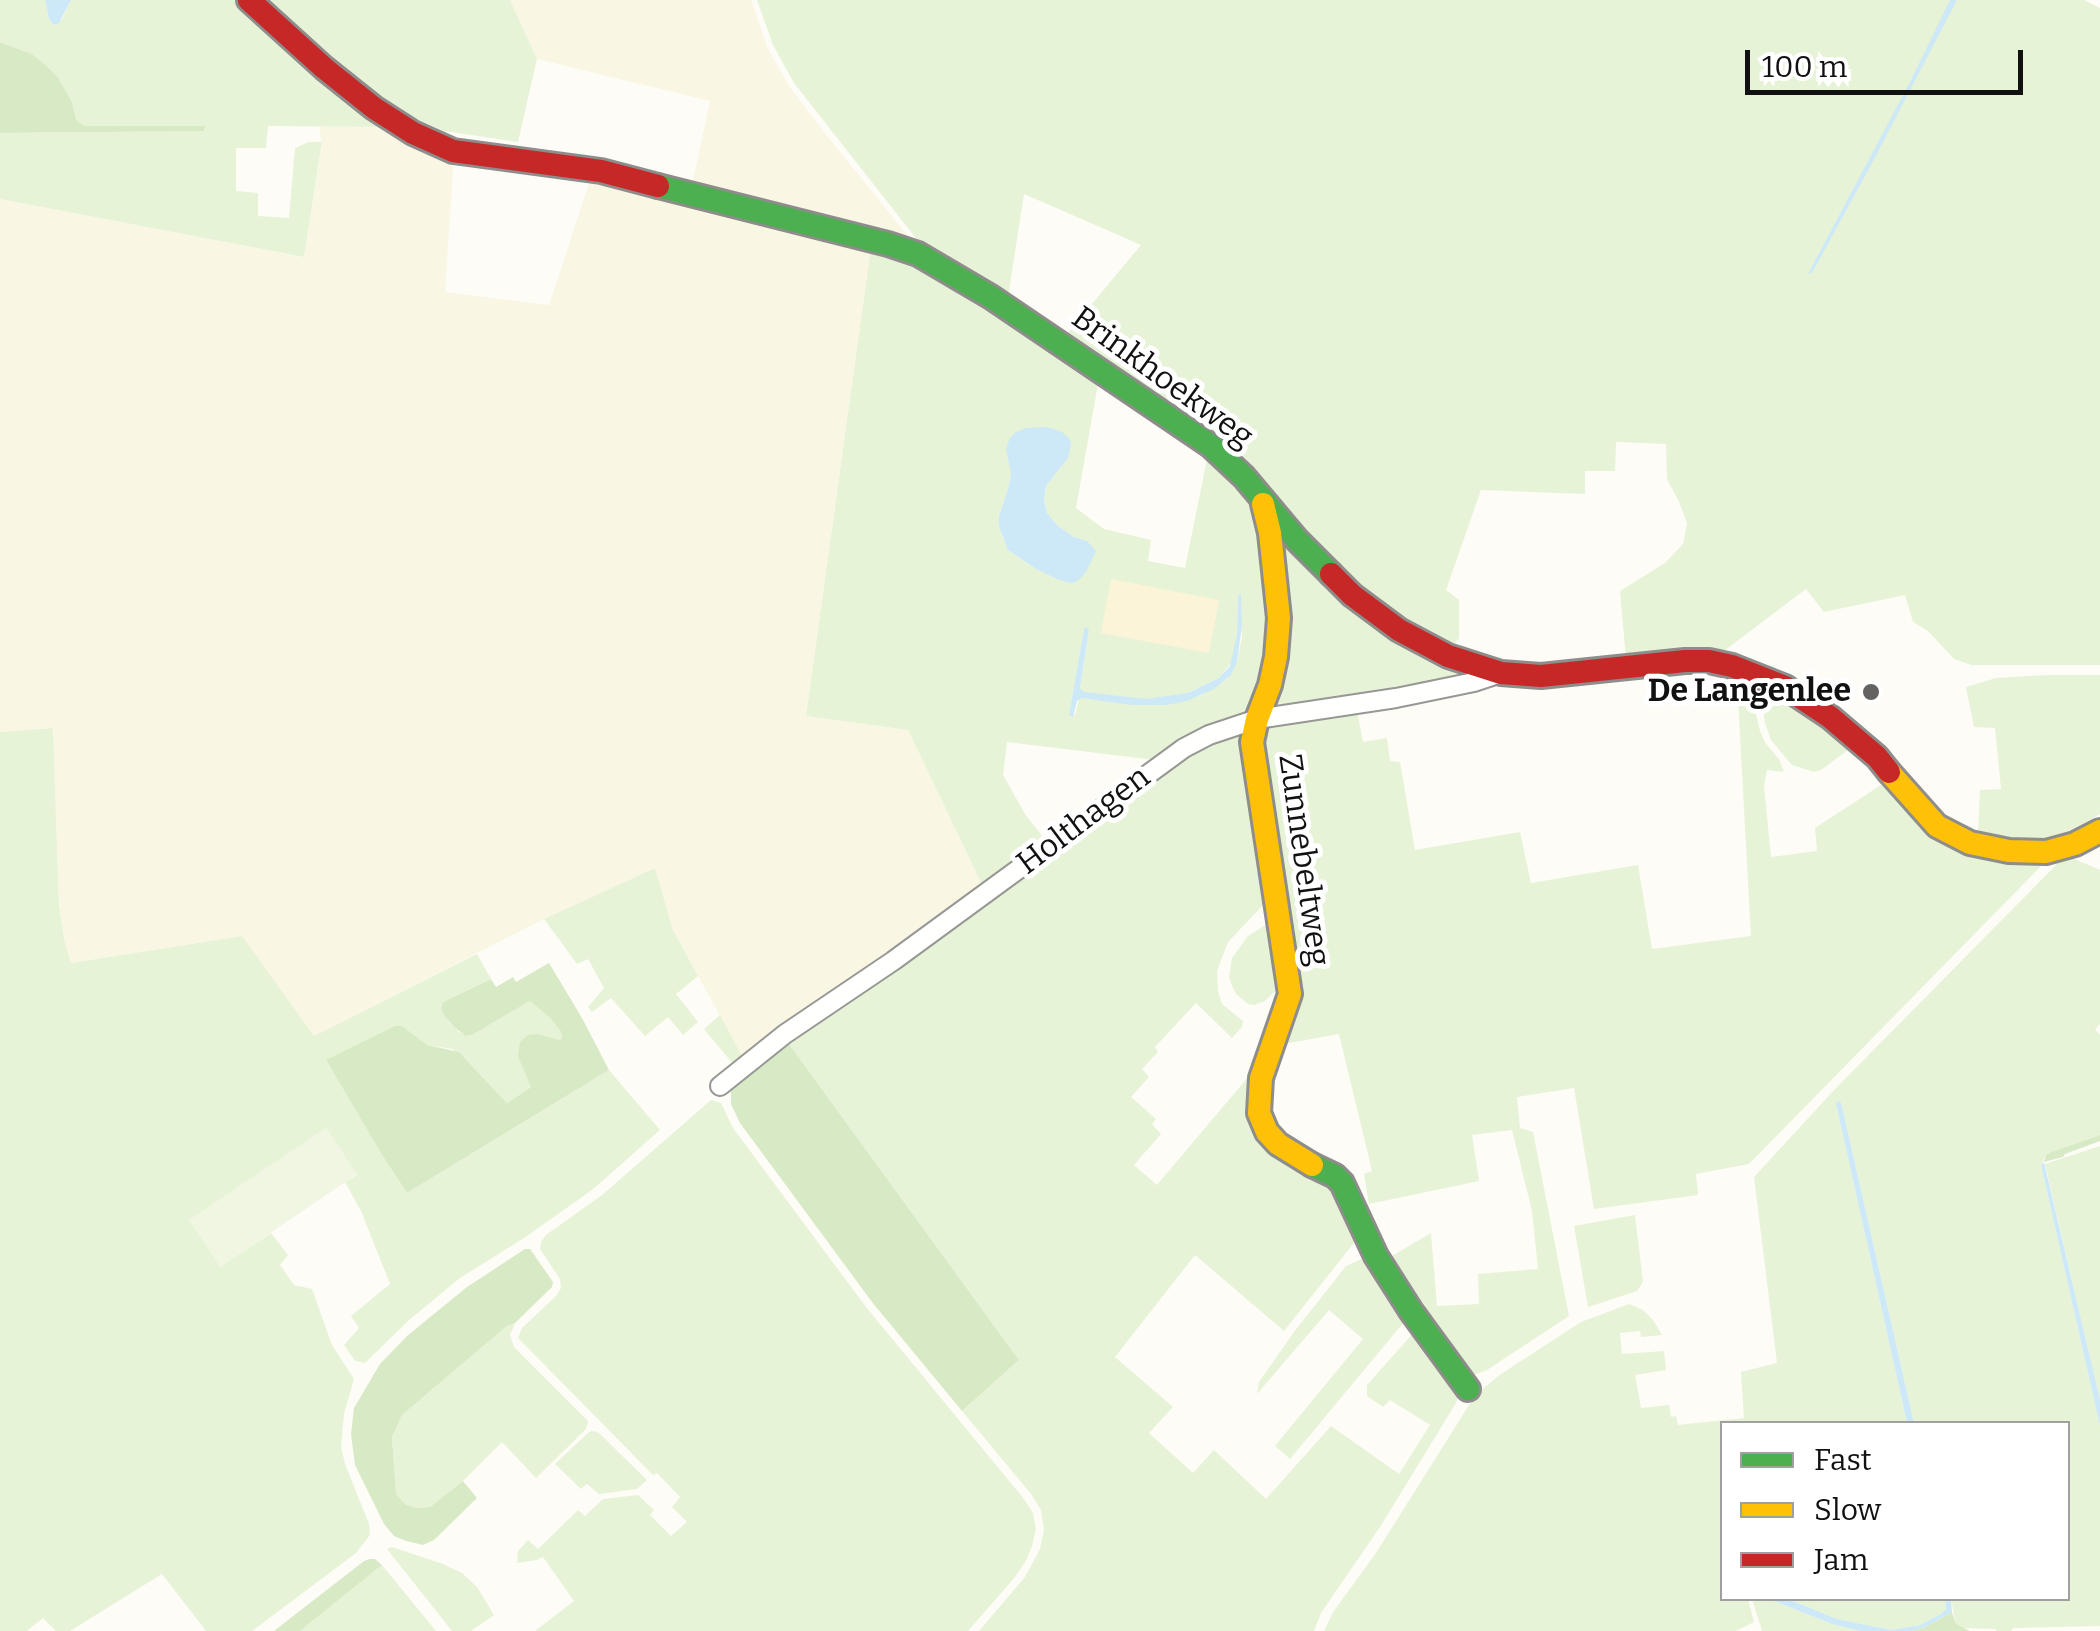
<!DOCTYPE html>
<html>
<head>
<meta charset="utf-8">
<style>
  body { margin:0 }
  #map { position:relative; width:2100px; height:1631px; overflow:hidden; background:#fdfcf7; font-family:Bitter,serif }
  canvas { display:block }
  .legend { position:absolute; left:1720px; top:1421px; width:350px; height:180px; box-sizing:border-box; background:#fff; border:2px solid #a0a0a0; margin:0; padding:12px 18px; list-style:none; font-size:30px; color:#111 }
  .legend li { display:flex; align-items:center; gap:20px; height:50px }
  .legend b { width:50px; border:2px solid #a0a0a0 }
  .scale { position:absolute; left:1745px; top:50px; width:278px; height:45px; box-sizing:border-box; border:5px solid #111; border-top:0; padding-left:12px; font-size:30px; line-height:35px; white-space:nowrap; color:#111; -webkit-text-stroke:8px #fff; paint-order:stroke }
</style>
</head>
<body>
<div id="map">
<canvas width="2100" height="1631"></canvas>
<ul class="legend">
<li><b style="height:12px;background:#4caf50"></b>Fast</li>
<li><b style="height:12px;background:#ffc107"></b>Slow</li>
<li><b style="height:12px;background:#c62828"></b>Jam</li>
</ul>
<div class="scale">100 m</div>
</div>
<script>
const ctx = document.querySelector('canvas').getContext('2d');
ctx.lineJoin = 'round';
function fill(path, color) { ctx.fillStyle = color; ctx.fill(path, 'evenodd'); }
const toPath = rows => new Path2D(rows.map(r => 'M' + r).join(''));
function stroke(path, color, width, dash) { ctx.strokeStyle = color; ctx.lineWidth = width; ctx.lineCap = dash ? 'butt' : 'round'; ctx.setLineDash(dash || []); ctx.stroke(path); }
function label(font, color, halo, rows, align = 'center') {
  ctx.font = font + ' Bitter,serif'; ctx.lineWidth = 10; ctx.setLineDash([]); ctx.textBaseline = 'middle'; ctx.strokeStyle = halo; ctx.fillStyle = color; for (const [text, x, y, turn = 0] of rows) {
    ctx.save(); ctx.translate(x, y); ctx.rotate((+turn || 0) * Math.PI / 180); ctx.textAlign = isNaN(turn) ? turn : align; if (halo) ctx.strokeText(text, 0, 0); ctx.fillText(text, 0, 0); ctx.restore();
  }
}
fill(toPath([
  [510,0,751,0,768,49,789,86,825,133,912,241,692,185,710,101,537,59],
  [319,127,383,127,454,155,445,292,549,305,591,177,871,247,806,716,908,730,983,887,743,1058,673,930,655,868,544,919,314,1036,241,936,71,963,64,939,59,905,53,728,0,732,0,199,304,257,322,145]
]), '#f9f7e4');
fill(toPath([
  [0,0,45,0,49,19,55,25,62,19,71,0,242,0,383,127,268,126,266,148,236,148,236,191,258,193,258,216,289,218,295,148,309,142,322,142,304,257,0,199,0,133,203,131,204,126,86,126,80,123,76,119,72,102,58,77,46,65,32,54,0,42],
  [265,0,510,0,537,59,518,142,444,131,403,113,380,100,345,73],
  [757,0,2084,0,2100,8,2100,665,1971,665,1954,659,1928,631,1913,622,1905,595,1824,612,1806,589,1720,654,1626,659,1620,591,1665,563,1683,544,1687,523,1679,502,1667,479,1666,444,1616,442,1615,471,1585,471,1585,494,1481,490,1446,590,1459,600,1459,638,1451,649,1380,604,1320,553,1269,494,1254,471,1216,437,1062,340,1141,245,1024,194,1007,304,922,246,794,83,773,45],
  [871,247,931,272,1098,384,1076,508,1104,529,1151,540,1148,561,1185,568,1207,459,1258,512,1273,635,1253,711,1155,760,1007,742,1003,775,1025,814,1047,842,983,887,908,730,806,716],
  [1062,466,1046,486,1044,500,1047,513,1057,525,1074,537,1087,541,1059,580,1036,569,1008,550,999,526,999,516,1008,489,1011,473],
  [1240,594,1242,637,1237,662,1226,680,1202,695,1167,705,1079,698,1075,715,1069,715,1084,630,1089,629,1080,688,1084,693,1131,699,1160,699,1188,693,1219,678,1232,662,1237,634,1238,595],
  [1276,524,1326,585,1378,624,1475,675,1374,696,1267,711],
  [2048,675,2100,675,2100,814,2075,829,2039,840,2013,838,1978,830,1980,790,2001,789,1995,728,1974,727,1966,687,1996,678],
  [1737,681,1755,687,1756,714,1760,731,1766,744,1779,759,1784,772,1767,770,1764,786,1771,857,1817,851,1815,828,1884,783,1908,813,1929,829,2049,858,1749,1164,1696,1174,1698,1195,1594,1209,1574,1088,1517,1097,1520,1128,1533,1132,1569,1316,1487,1370,1476,1374,1467,1373,1388,1263,1392,1256,1431,1233,1437,1306,1479,1304,1478,1274,1538,1269,1532,1211,1512,1130,1472,1135,1479,1181,1369,1204,1364,1174,1372,1171,1339,1034,1278,1045,1293,1007,1259,738,1268,721,1357,710,1363,742,1387,738,1390,761,1400,762,1415,850,1520,832,1531,883,1638,865,1652,949,1751,936],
  [1772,693,1824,725,1852,747,1821,770,1814,772,1792,765,1771,740,1765,723,1763,708,1768,695],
  [53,728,59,905,64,939,71,963,242,936,314,1036,477,954,491,979,443,1002,441,1008,450,1023,459,1032,469,1036,472,1035,530,1001,550,1018,561,1032,562,1039,559,1041,537,1034,531,1087,507,1103,464,1057,452,1049,427,1045,419,1041,326,1060,382,1155,407,1193,609,1070,660,1130,592,1190,524,1238,460,1278,408,1321,365,1363,355,1361,344,1345,359,1328,351,1316,390,1284,361,1211,345,1182,357,1175,326,1128,190,1220,221,1266,271,1233,288,1255,280,1265,294,1285,312,1289,332,1345,354,1379,344,1414,341,1447,345,1464,369,1524,370,1535,356,1553,252,1631,206,1631,162,1574,70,1631,56,1631,43,1618,27,1631,0,1631,0,732],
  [1244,730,1265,903,1228,942,1217,971,1218,991,1222,1004,1243,1021,1242,1027,1232,1038,1196,1003,1155,1047,1158,1052,1142,1069,1149,1077,1131,1097,1156,1119,1152,1124,1161,1134,1134,1165,1157,1185,1254,1070,1252,1105,1329,1179,1357,1239,1284,1331,1195,1255,1115,1357,1173,1407,1149,1433,1193,1473,1214,1450,1266,1499,1331,1426,1399,1474,1430,1425,1390,1400,1383,1407,1367,1396,1367,1385,1416,1330,1460,1390,1456,1403,1380,1527,1321,1613,1314,1631,979,1631,1025,1577,1040,1549,1044,1530,1041,1510,1031,1494,962,1411,1019,1360,786,1040,1188,752],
  [2070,857,2100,870,2100,1024,2095,1029,2100,1035,2100,1135,2051,1152,2046,1155,2041,1165,2100,1426,2100,1626,2013,1628,2011,1631,1997,1631,1995,1629,1961,1628,1956,1624,1951,1599,2068,1598,2068,1424,1914,1423,1841,1102,1839,1101,1836,1104,1907,1423,1722,1424,1722,1598,1748,1599,1754,1622,1736,1631,1324,1631,1333,1612,1376,1553,1476,1394,1501,1374,1581,1322,1629,1304,1643,1310,1653,1320,1662,1335,1641,1337,1640,1331,1620,1333,1622,1354,1664,1351,1666,1370,1635,1375,1641,1408,1669,1405,1671,1417,1676,1416,1678,1425,1744,1418,1741,1372,1777,1363,1754,1177,1836,1088,2062,859],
  [655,868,673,930,698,976,676,994,698,1022,683,1035,668,1017,645,1036,611,998,592,1012,588,1007,604,988,588,959,577,964,544,919],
  [1270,922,1280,986,1265,1001,1254,1005,1248,1004,1236,994,1232,986,1229,977,1232,958,1248,936],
  [720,1015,743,1058,734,1065,704,1029],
  [711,1100,721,1103,733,1128,866,1307,1024,1499,1033,1513,1036,1529,1032,1546,1027,1559,1015,1577,968,1631,535,1631,574,1601,543,1557,537,1560,517,1563,518,1551,528,1540,538,1549,578,1510,585,1516,603,1499,638,1495,654,1510,650,1515,671,1536,687,1522,672,1507,680,1497,657,1473,653,1475,518,1338,522,1328,556,1296,561,1288,560,1279,540,1249,541,1242,546,1235,602,1195],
  [2100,1146,2100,1401,2045,1164],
  [1635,1215,1643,1282,1637,1291,1588,1307,1574,1226],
  [1364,1258,1373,1263,1407,1312,1404,1322,1290,1459,1275,1446,1363,1339,1329,1310,1257,1394,1259,1382,1294,1332,1346,1266],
  [515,1323,510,1335,514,1347,588,1421,586,1429,536,1478,502,1442,463,1481,430,1507,416,1508,405,1504,396,1495,392,1437,402,1415,507,1326],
  [593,1431,599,1433,647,1480,637,1489,599,1494,587,1484,581,1489,555,1464,589,1432],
  [392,1547,443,1564,462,1573,477,1587,494,1615,471,1631,452,1631,387,1549],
  [382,1565,436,1631,300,1631],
  [1752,1599,1769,1599,1832,1624,1860,1631,1762,1631],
  [1788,1599,1945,1599,1946,1609,1941,1614,1920,1625,1891,1630,1837,1619]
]), '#e7f3d7');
fill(toPath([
  [0,42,32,54,46,65,58,77,72,102,76,119,80,123,86,126,205,126,204,131,0,133],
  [549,963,582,1018,609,1070,407,1193,382,1155,326,1060,395,1026,402,1026,427,1045,459,1052,507,1103,531,1087,518,1056,520,1042,528,1035,537,1034,559,1040,562,1039,561,1032,550,1018,530,1001,472,1035,466,1036,454,1027,444,1015,441,1008,443,1002,491,979,496,987,513,977,516,982],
  [786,1040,1019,1360,962,1411,872,1302,740,1123,731,1104,731,1088],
  [2100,1135,2100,1141,2065,1154,2063,1157,2044,1162,2046,1155,2051,1152],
  [525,1249,530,1249,553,1282,552,1287,515,1323,507,1326,402,1415,392,1437,396,1494,405,1504,416,1508,430,1507,463,1481,477,1498,434,1540,423,1545,406,1541,394,1536,384,1524,355,1465,351,1434,354,1408,380,1364,407,1336,467,1287],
  [370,1559,375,1559,382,1565,300,1631,274,1631,364,1561],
  [1952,1612,1956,1624,1970,1631,1911,1631,1925,1627]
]), '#d8eac5');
fill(toPath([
  [1111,579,1219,600,1209,653,1101,633]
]), '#fcf4d9');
fill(toPath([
  [326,1128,357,1174,220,1267,189,1220]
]), '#f0f6e1');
fill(toPath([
  [45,0,71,0,59,23,54,25,49,19],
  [1950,0,1957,0,1871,165,1812,273,1808,274,1910,82],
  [1047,427,1062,432,1069,438,1071,443,1068,458,1046,486,1044,500,1047,513,1057,525,1074,537,1087,541,1096,551,1086,572,1078,581,1072,583,1059,580,1036,569,1008,550,999,526,999,516,1008,489,1011,474,1006,448,1010,438,1016,432,1026,428],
  [1241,594,1242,626,1237,662,1231,675,1214,689,1187,701,1167,705,1132,705,1081,698,1077,701,1073,717,1069,715,1084,629,1087,627,1089,629,1080,688,1084,692,1146,699,1188,693,1219,678,1230,666,1237,634,1238,595],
  [1838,1101,1841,1102,1914,1423,1907,1423,1836,1104],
  [2044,1162,2100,1400,2100,1426,2041,1165],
  [1769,1599,1788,1599,1837,1619,1891,1630,1920,1625,1941,1614,1946,1609,1945,1599,1951,1599,1952,1612,1925,1627,1911,1631,1860,1631,1832,1624]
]), '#cde8f7');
const street = toPath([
  [720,1086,785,1034,893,961,1184,748,1209,735,1257,719,1396,698,1474,682,1501,673]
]);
const fast = toPath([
  [658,186,888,244,918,254,991,297,1211,446,1244,477,1297,540,1331,574],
  [1312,1165,1335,1176,1342,1183,1376,1256,1411,1311,1468,1389]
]);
const slow = toPath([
  [1263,504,1270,533,1279,618,1276,657,1270,685,1257,719,1252,742,1290,994,1261,1078,1259,1113,1267,1132,1278,1144,1312,1165],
  [1889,772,1937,826,1970,843,2009,851,2046,852,2075,844,2100,831]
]);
const jam = toPath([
  [249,0,324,68,374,108,413,133,453,151,601,171,658,186],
  [1331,574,1352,595,1399,630,1448,656,1501,673,1541,676,1685,661,1709,661,1732,666,1785,687,1830,717,1877,757,1889,772]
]);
stroke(street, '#979795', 22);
stroke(fast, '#8e8d8b', 28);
stroke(slow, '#8e8d8b', 28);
stroke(jam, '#8e8d8b', 28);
stroke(street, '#fffffe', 18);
stroke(fast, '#4caf50', 22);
stroke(slow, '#ffc107', 22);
stroke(jam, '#c62828', 22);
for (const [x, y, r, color] of [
  [1871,692,10,"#646362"]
]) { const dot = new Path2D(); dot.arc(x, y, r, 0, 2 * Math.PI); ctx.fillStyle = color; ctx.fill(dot); stroke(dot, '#fff', 4); }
label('32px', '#111', '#fff', [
  ["Brinkhoekweg",1162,378,36],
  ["Holthagen",1084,821,-37],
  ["Zunnebeltweg",1303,860,82]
]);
label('bold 32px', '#111', '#fff', [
  ["De Langenlee",1851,692]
], 'right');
</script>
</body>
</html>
